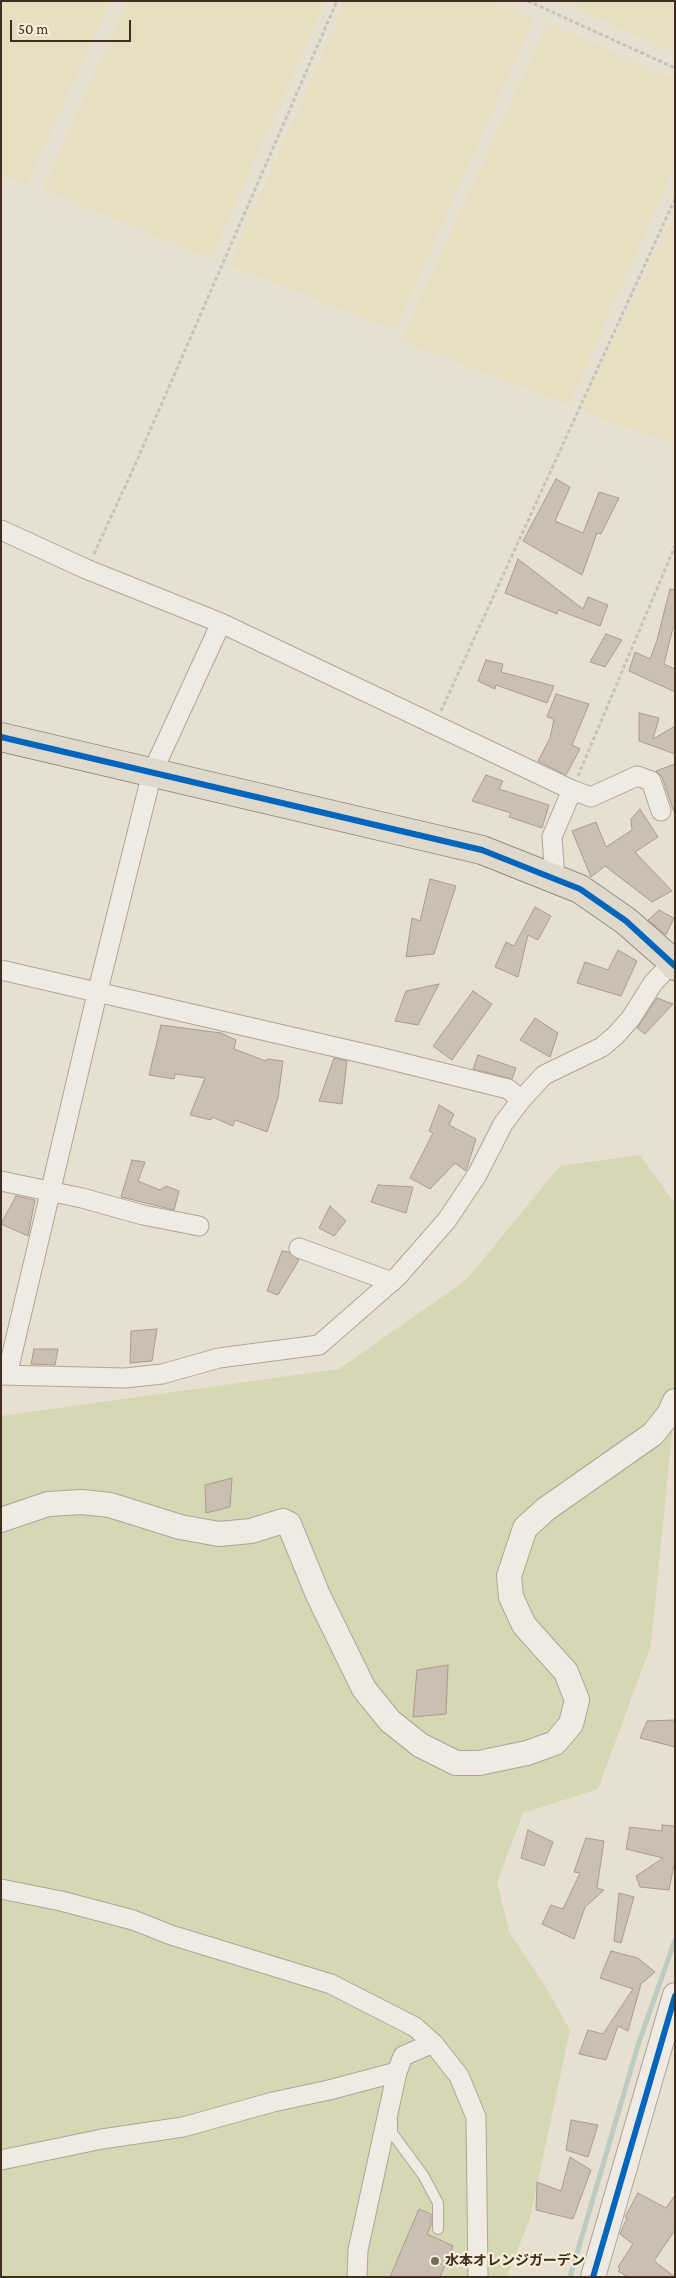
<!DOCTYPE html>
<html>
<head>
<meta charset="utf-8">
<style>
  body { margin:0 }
  #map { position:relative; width:676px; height:2278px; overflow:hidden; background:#e7e0d1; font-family:"Crimson Pro",serif }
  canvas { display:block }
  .frame { position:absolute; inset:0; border:2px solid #3d2e20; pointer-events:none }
  .scale { position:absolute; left:10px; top:20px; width:121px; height:22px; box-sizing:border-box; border:2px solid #3d2e20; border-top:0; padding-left:6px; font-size:15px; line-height:18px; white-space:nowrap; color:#3d2e20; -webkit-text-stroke:4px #f7eed8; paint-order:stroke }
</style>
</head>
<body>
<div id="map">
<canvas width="676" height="2278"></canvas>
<div class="frame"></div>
<div class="scale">50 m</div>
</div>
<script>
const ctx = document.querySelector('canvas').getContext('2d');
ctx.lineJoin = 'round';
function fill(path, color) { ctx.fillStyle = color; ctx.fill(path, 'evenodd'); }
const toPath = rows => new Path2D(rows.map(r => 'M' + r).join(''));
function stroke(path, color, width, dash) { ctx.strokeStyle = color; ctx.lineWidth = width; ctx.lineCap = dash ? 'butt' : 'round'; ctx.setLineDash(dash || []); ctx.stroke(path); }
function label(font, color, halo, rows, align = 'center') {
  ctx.font = font + ' "Crimson Pro","Noto Sans JP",serif'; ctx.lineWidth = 4.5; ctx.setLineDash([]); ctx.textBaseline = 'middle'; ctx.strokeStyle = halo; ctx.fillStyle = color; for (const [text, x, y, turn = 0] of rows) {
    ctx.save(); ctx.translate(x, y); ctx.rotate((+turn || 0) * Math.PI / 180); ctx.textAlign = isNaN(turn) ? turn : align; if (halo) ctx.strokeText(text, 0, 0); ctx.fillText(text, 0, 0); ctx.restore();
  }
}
fill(toPath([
  [1,1,111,1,26,186,1,175],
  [127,1,326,1,211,259,43,189],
  [346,1,496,1,534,19,395,330,229,265],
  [560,1,675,1,675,53],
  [548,22,675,80,675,166,569,405,401,341],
  [675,212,675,445,579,410]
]), '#e6dfc2');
fill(toPath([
  [640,1155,675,1204,675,1404,651,1645,598,1789,523,1813,497,1882,509,1932,546,1988,570,2030,530,2218,507,2277,1,2277,1,1416,339,1369,466,1280,560,1166]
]), '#d6d7b3');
stroke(toPath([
  [570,2277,639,2042,675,1940]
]), '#bcccc2', 5);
const building = toPath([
  [556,479,570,487,555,521,583,533,599,492,619,498,601,534,597,533,582,575,523,541,556,479],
  [518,559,583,609,588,597,608,605,600,626,558,610,557,614,505,593,518,559],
  [670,589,675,590,675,628,673,628,664,664,675,669,675,692,629,671,635,652,650,659,657,640,670,589],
  [606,634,622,640,605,667,590,662,606,634],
  [486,660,503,664,501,672,554,686,547,703,496,685,495,689,478,681,486,660],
  [556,694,589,704,572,745,580,749,566,775,538,761,550,738,554,719,547,717,556,694],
  [639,713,659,718,653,739,675,726,675,754,639,741,639,713],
  [675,764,675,815,662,777,656,771,675,764],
  [486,775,503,781,499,789,549,805,542,828,509,817,511,813,472,801,486,775],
  [640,809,658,837,635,852,672,891,652,902,605,866,591,877,572,831,596,822,606,847,632,830,631,819,640,809],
  [430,879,456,886,434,954,406,957,412,918,420,921,430,879],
  [535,907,551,916,538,940,528,935,518,977,495,967,506,942,514,946,535,907],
  [659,910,674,918,666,935,648,920,659,910],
  [618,950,637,961,621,996,577,983,585,962,608,970,618,950],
  [439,984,418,1025,395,1021,406,991,439,984],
  [473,991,492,1004,452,1060,433,1046,473,991],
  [657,998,673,1004,645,1034,637,1028,657,998],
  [535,1018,558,1033,550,1057,520,1040,535,1018],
  [161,1025,221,1033,236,1040,234,1049,266,1061,267,1059,283,1061,278,1098,267,1132,235,1120,233,1126,212,1117,211,1120,190,1115,205,1078,175,1074,174,1079,149,1075,161,1025],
  [478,1055,516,1068,512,1079,473,1069,478,1055],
  [334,1058,347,1061,342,1104,319,1101,334,1058],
  [439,1105,454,1114,449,1125,476,1139,466,1171,455,1163,430,1189,410,1178,433,1133,429,1131,439,1105],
  [132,1160,145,1162,138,1181,160,1190,166,1186,179,1191,174,1210,121,1197,132,1160],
  [378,1185,413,1187,406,1213,371,1202,378,1185],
  [16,1196,35,1200,28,1236,1,1224,16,1196],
  [330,1206,346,1221,334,1236,319,1228,330,1206],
  [282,1251,289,1252,299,1260,278,1295,267,1291,282,1251],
  [157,1329,152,1361,130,1363,131,1331,157,1329],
  [34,1349,58,1349,55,1365,31,1364,34,1349],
  [232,1478,230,1507,206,1513,205,1485,232,1478],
  [448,1665,446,1714,413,1717,417,1670,448,1665],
  [675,1720,675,1747,640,1738,647,1721,675,1720],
  [662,1825,675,1826,675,1860,669,1890,640,1887,636,1876,663,1858,626,1849,630,1827,662,1831,662,1825],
  [528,1830,553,1842,544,1866,521,1858,528,1830],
  [586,1838,604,1841,597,1888,604,1890,585,1907,574,1939,542,1924,551,1905,563,1909,580,1873,574,1872,586,1838],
  [619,1893,634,1897,621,1943,614,1941,619,1893],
  [611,1951,638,1958,655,1972,641,1984,628,2031,618,2026,606,2060,579,2054,588,2030,603,2034,633,1989,600,1978,611,1951],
  [571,2120,598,2125,588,2157,566,2150,571,2120],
  [570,2157,591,2170,573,2219,536,2210,537,2182,561,2191,570,2157],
  [638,2193,666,2208,675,2195,675,2230,654,2261,675,2277,628,2277,618,2271,620,2269,618,2267,633,2244,620,2234,627,2218,625,2217,638,2193],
  [419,2209,431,2214,431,2225,427,2234,453,2246,440,2277,390,2277,419,2209]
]);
fill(building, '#cbbfb2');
stroke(building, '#a89c90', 1);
const service = toPath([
  [392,2120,392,2133,423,2175,438,2203,438,2229]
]);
const minor = toPath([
  [1,530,86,569,221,623,572,790,552,837,555,878],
  [572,790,591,797,637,776,651,781,661,811],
  [1,970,379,1057,508,1089,521,1100],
  [1,1181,82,1198,143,1215,199,1226],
  [299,1248,392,1282],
  [1,1375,125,1378,162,1374,219,1358,319,1345,398,1276,447,1220,477,1175,503,1124,521,1100,544,1075,602,1047,616,1035,631,1018,653,983,672,963],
  [7,1375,97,994,152,773,221,623],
  [1,1889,61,1901,133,1920,171,1935,331,1984,415,2027,433,2043,459,2076,476,2117,478,2277],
  [397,2072,403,2056,433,2043],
  [1,2160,102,2139,183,2127,273,2102,329,2090,397,2072,358,2250,357,2277]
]);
const tertiary = toPath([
  [1,1520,48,1504,82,1502,110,1505,180,1527,219,1534,251,1531,283,1521,289,1524,318,1595,364,1689,390,1721,420,1745,456,1763,479,1763,527,1753,555,1743,571,1724,577,1700,566,1672,524,1625,511,1597,509,1576,525,1528,546,1509,653,1434,669,1414,675,1401],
  [593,2277,675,1995]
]);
const trunk = toPath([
  [1,737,482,850,580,889,626,921,667,957,675,966]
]);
stroke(service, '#ada599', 12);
stroke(minor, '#ada599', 21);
stroke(tertiary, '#ada599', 26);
stroke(trunk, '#928b80', 30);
stroke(toPath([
  [528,1,675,68],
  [94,554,135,465,337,1],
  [441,711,675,199],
  [578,776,675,546]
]), '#c8c2b9', 3, [4, 2.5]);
stroke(service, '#efebe3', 10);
stroke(minor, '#efebe3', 19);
stroke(tertiary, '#efebe3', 24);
stroke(trunk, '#e0d9cb', 28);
stroke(toPath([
  [1,737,482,850,580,889,626,921,675,966],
  [593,2277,675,1996]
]), '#0065bd', 6);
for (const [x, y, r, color] of [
  [435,2261,5,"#786c5e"]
]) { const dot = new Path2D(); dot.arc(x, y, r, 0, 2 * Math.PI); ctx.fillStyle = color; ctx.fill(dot); stroke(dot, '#f7eed8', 2); }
label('bold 14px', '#3d2e20', '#f7eed8', [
  ["水本オレンジガーデン",445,2261]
], 'left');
</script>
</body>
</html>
